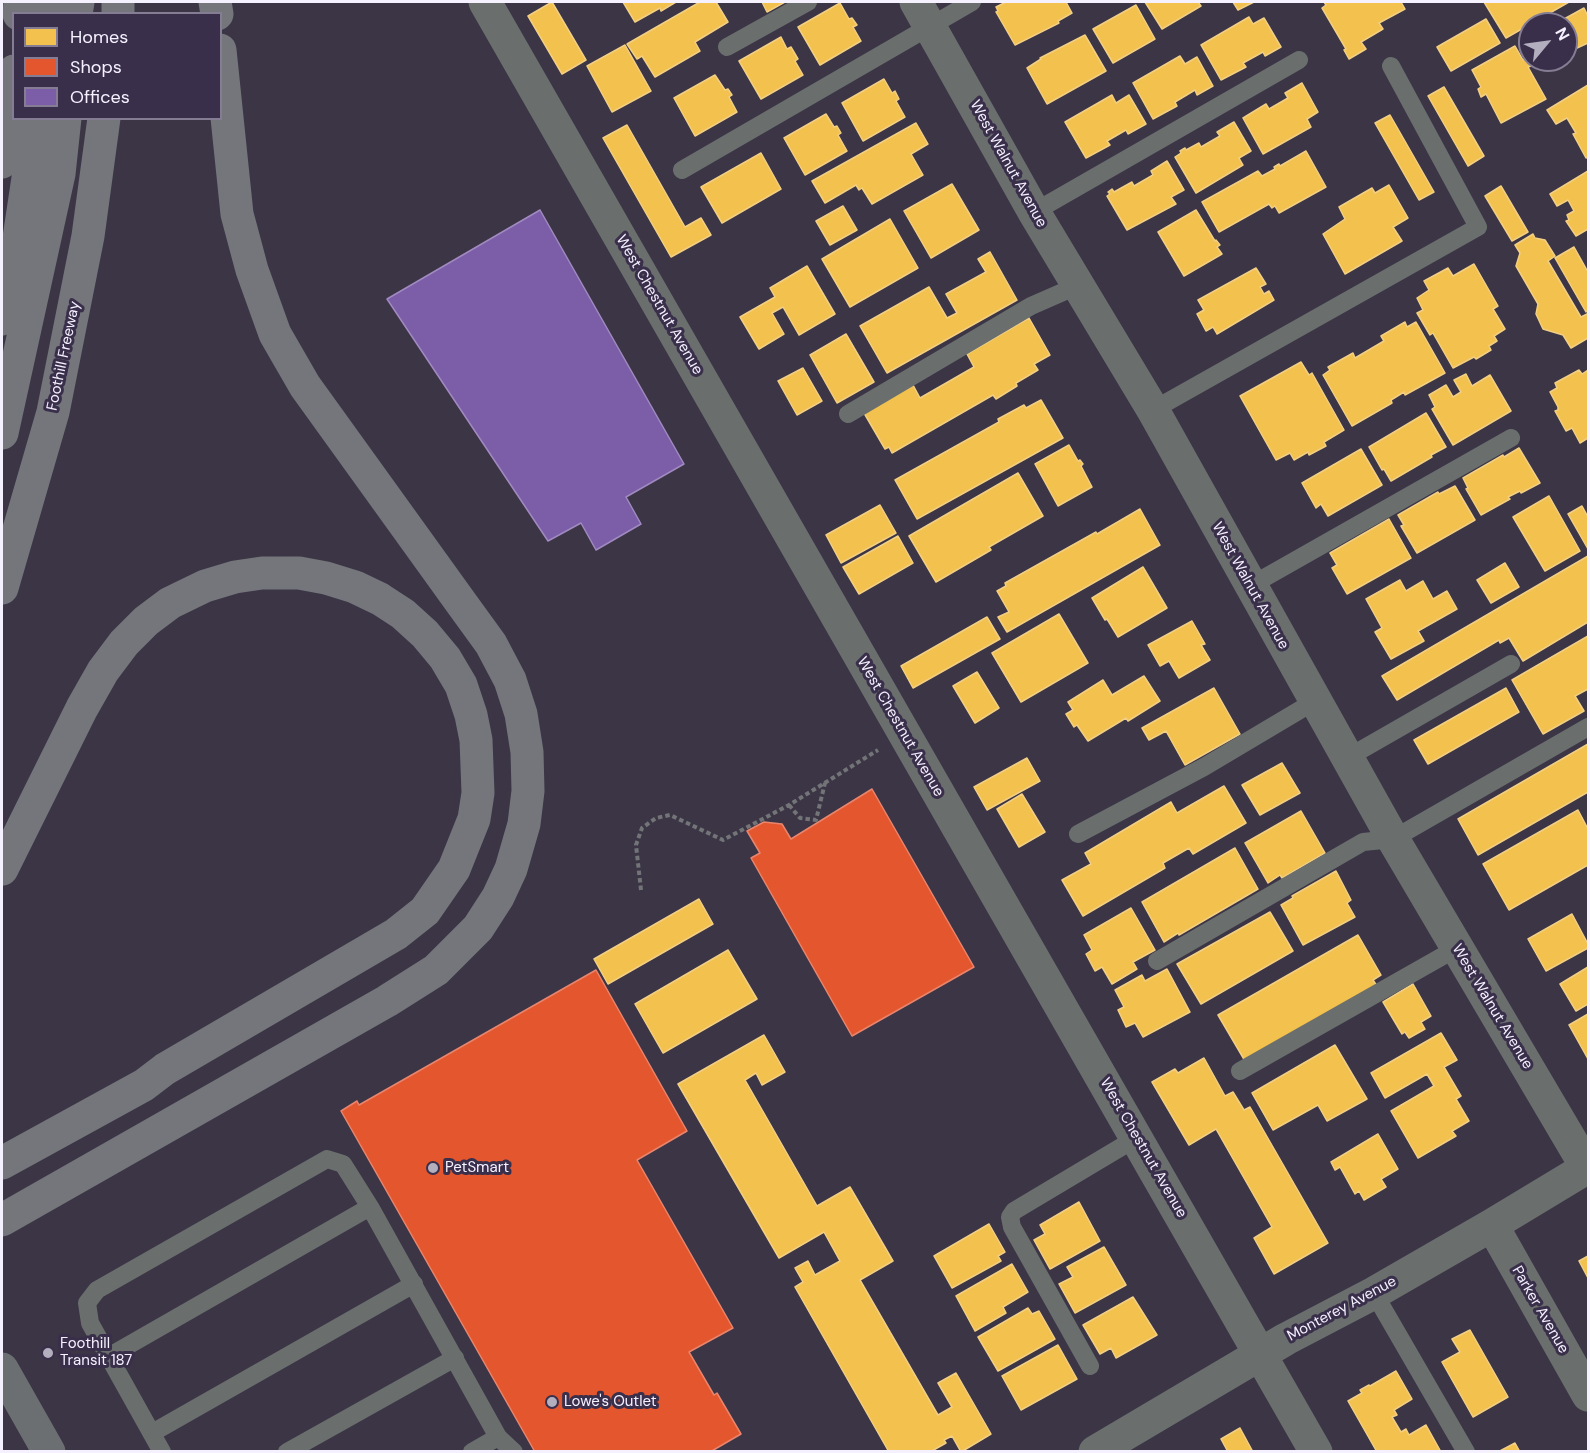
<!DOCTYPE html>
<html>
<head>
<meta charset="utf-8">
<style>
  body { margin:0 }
  #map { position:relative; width:1590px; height:1453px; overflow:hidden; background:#3b3545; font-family:"DM Sans",sans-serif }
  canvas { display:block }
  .frame { position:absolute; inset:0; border:3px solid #f5f1ff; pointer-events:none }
  .legend { position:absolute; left:12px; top:12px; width:210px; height:108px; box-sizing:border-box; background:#3a2f4b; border:2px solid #857d93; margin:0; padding:8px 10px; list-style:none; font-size:18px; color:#f5f1ff }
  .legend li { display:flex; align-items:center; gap:12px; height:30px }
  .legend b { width:30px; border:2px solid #857d93 }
  .north { position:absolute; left:1518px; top:12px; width:60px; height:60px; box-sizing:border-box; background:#3a2f4b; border:2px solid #857d93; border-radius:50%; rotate:61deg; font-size:16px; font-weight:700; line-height:24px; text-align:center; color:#f5f1ff }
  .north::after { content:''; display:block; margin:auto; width:21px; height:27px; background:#b4afbe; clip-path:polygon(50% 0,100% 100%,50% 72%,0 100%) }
</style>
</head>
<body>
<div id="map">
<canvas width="1590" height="1453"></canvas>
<div class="frame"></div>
<ul class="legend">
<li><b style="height:16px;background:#f2c14e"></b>Homes</li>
<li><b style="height:16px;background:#e4572e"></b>Shops</li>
<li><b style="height:16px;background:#7b5ea7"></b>Offices</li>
</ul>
<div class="north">N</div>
</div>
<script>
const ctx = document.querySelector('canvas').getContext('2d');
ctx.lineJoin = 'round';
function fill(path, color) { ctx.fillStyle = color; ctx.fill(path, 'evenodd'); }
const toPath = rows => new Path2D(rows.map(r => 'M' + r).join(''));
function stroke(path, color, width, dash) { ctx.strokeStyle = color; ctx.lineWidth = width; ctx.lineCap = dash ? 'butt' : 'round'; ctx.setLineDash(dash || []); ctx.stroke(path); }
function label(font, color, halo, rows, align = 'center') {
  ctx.font = font + ' "DM Sans",sans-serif'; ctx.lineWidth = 6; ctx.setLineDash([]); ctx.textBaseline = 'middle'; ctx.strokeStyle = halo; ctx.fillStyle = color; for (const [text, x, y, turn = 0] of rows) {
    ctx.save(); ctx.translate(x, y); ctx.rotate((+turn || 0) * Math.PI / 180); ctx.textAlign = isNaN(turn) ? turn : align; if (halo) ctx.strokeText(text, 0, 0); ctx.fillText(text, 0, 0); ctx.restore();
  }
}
const homes = toPath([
  [552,2,586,60,562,74,528,16,552,2],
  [623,2,676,2,661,11,660,8,635,22,623,2],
  [700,2,716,2,728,22,695,42,700,51,655,77,642,56,637,59,627,44,700,2],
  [762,2,785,2,767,12,762,2],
  [1006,2,1066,2,1072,13,1058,21,1059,23,1015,45,996,12,998,11,996,7,1006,2],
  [1145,2,1198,2,1201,6,1162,29,1145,2],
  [1233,2,1254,2,1238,10,1233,2],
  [1324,2,1401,2,1405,9,1379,23,1383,29,1361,42,1366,49,1349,59,1344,50,1346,49,1322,8,1326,5,1324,2],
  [1484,2,1569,2,1506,38,1484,2],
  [840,3,849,19,852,18,857,25,853,27,861,41,820,65,798,27,840,3],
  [1136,5,1155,39,1113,63,1093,29,1136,5],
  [1584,8,1588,16,1588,43,1566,53,1566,24,1555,24,1584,8],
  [1249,17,1253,24,1264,18,1281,47,1265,56,1263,52,1243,63,1246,67,1221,80,1201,45,1249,17],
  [1486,19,1500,43,1451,71,1437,47,1486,19],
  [1085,35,1106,71,1047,104,1027,68,1041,59,1040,58,1085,35],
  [781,37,787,49,791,47,798,59,795,61,803,75,761,99,739,61,781,37],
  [625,45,651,91,612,112,587,66,625,45],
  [1515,46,1523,60,1527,58,1531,66,1528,67,1546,99,1501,123,1486,94,1481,97,1478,89,1481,87,1472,70,1515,46],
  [1180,56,1185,64,1197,57,1213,86,1197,95,1195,90,1175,102,1177,106,1153,119,1133,83,1180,56],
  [715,75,725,90,728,89,732,95,729,97,737,112,695,136,674,98,715,75],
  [884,79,892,93,895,91,899,99,896,101,905,117,863,141,842,103,884,79],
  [1302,83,1318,112,1307,119,1311,127,1263,154,1243,118,1266,104,1269,109,1288,98,1285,93,1302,83],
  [1588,85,1588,157,1586,158,1573,134,1576,133,1567,118,1556,124,1547,110,1588,85],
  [1444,87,1484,156,1468,166,1428,96,1444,87],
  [1112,95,1116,103,1129,95,1146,124,1128,134,1126,130,1107,141,1110,145,1086,158,1065,122,1112,95],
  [826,114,834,127,837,126,841,133,838,135,847,151,805,175,784,138,826,114],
  [1390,115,1434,192,1419,200,1375,123,1390,115],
  [1234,122,1251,151,1239,158,1243,165,1196,193,1175,157,1181,153,1180,151,1185,148,1186,150,1199,143,1201,147,1220,136,1217,132,1234,122],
  [916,123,928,144,911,154,923,175,872,204,862,188,859,190,856,185,825,203,812,181,916,123],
  [627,125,685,227,701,218,711,235,671,257,603,138,627,125],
  [1306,151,1326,187,1279,213,1275,206,1272,208,1269,204,1219,232,1202,202,1258,171,1262,176,1275,169,1274,167,1279,164,1280,166,1306,151],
  [761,153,781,189,722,223,701,187,761,153],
  [1167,161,1184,190,1171,197,1176,204,1127,230,1107,196,1110,194,1108,192,1112,189,1114,192,1132,182,1134,186,1153,175,1151,171,1167,161],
  [1588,171,1588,229,1576,236,1566,221,1569,220,1567,215,1574,211,1568,200,1557,206,1550,194,1588,171],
  [952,184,979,230,931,258,904,211,952,184],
  [1389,185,1408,218,1393,227,1402,241,1345,274,1323,234,1345,219,1339,207,1372,188,1375,193,1389,185],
  [1501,186,1528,232,1512,241,1485,196,1501,186],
  [843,206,857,230,830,245,816,221,843,206],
  [1196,210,1215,241,1216,240,1220,245,1217,247,1222,254,1184,276,1158,232,1196,210],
  [890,219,918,268,850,307,822,259,890,219],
  [1533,234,1535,238,1545,240,1555,256,1548,261,1581,317,1587,314,1588,316,1588,338,1571,348,1563,335,1543,329,1536,314,1538,304,1516,266,1520,253,1515,245,1533,234],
  [1574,247,1588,272,1588,310,1586,312,1555,258,1574,247],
  [990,252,1017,300,887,373,860,326,929,287,947,318,957,313,946,294,986,272,978,259,990,252],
  [1474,264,1498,306,1493,309,1505,329,1494,336,1497,341,1489,346,1491,350,1476,359,1474,357,1453,368,1433,333,1430,335,1417,313,1423,310,1417,298,1429,290,1424,281,1448,268,1453,276,1474,264],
  [807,266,835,314,799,335,783,307,772,313,784,334,759,349,740,317,775,297,770,288,807,266],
  [1256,268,1266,284,1260,287,1264,294,1269,291,1274,300,1217,334,1213,327,1206,331,1197,314,1204,310,1198,300,1256,268],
  [1029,318,1050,355,1034,364,1038,370,1016,383,1017,386,996,399,993,395,892,453,889,447,885,449,864,413,913,385,920,398,974,367,967,354,1029,318],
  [1405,322,1407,327,1416,322,1445,373,1405,395,1404,392,1391,400,1392,403,1352,426,1323,375,1330,370,1328,367,1353,353,1355,358,1384,341,1381,336,1405,322],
  [846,334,874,382,837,403,810,355,846,334],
  [1301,362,1309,375,1312,373,1344,430,1324,442,1326,446,1309,455,1308,452,1294,460,1290,453,1276,460,1240,396,1301,362],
  [803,368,822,401,797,415,778,381,803,368],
  [1579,370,1582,374,1588,370,1588,438,1580,443,1572,428,1566,431,1555,411,1558,410,1558,407,1550,392,1557,388,1555,383,1579,370],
  [1466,374,1472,386,1490,375,1511,411,1453,445,1432,409,1435,407,1429,395,1446,385,1453,397,1461,392,1454,380,1466,374],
  [1041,400,1063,438,917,519,895,480,999,422,998,419,1024,405,1026,408,1041,400],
  [1426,413,1446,447,1431,455,1432,457,1391,481,1384,469,1382,470,1369,447,1426,413],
  [1069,445,1078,461,1080,460,1083,464,1081,466,1092,487,1058,506,1035,464,1069,445],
  [1519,448,1540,483,1521,493,1520,491,1508,497,1510,499,1481,515,1466,489,1468,488,1463,478,1503,455,1504,457,1519,448],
  [1361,449,1382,485,1328,516,1321,504,1316,508,1302,483,1361,449],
  [1018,473,1043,516,989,547,991,550,936,582,909,536,1018,473],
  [1455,486,1475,520,1417,553,1401,526,1404,525,1398,515,1438,492,1439,494,1455,486],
  [1549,496,1580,551,1545,571,1513,517,1549,496],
  [880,505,896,533,841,563,826,535,880,505],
  [1582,506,1588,517,1588,549,1568,514,1582,506],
  [1140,509,1160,545,1007,632,998,617,1009,612,997,591,1006,586,1005,583,1096,532,1097,534,1140,509],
  [1389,519,1411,558,1347,594,1332,568,1337,565,1330,553,1389,519],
  [898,536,913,563,859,594,843,567,898,536],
  [1588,556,1588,622,1523,661,1509,638,1500,643,1499,640,1397,700,1382,676,1588,556],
  [1505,563,1519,587,1491,603,1477,580,1505,563],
  [1143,567,1167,608,1118,637,1107,619,1105,620,1092,598,1143,567],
  [1400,580,1406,591,1423,581,1433,599,1447,591,1457,609,1418,631,1424,641,1391,659,1375,632,1382,628,1366,599,1400,580],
  [1059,614,1088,663,1021,702,992,653,1059,614],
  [987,617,1000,639,913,688,901,666,987,617],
  [1192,621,1205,644,1201,645,1210,660,1179,678,1169,661,1160,666,1148,645,1192,621],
  [1588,636,1588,689,1575,696,1584,711,1543,734,1512,680,1588,636],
  [977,672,999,708,975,723,953,686,977,672],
  [1144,676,1160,701,1128,721,1126,718,1088,741,1077,725,1074,727,1066,714,1073,710,1068,702,1103,680,1112,695,1144,676],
  [1214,688,1240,734,1185,765,1166,731,1149,740,1142,728,1214,688],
  [1506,688,1519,712,1428,764,1414,740,1506,688],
  [1588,744,1588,792,1478,855,1458,819,1588,744],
  [1027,758,1040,781,987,810,974,787,1027,758],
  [1282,763,1300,793,1260,815,1242,785,1282,763],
  [1224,786,1246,823,1193,854,1189,848,1163,863,1165,868,1083,916,1062,880,1091,864,1085,853,1171,802,1177,813,1224,786],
  [1022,794,1045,832,1019,847,997,809,1022,794],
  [1578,810,1588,829,1588,865,1509,910,1483,864,1578,810],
  [1301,811,1325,853,1282,878,1280,875,1268,883,1245,843,1301,811],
  [1235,848,1258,889,1179,935,1178,933,1164,942,1142,902,1235,848],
  [1336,871,1351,900,1347,903,1355,917,1303,945,1281,905,1293,898,1292,896,1336,871],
  [699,899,713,924,608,984,594,959,699,899],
  [1131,908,1155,950,1133,962,1137,969,1112,984,1102,967,1095,971,1086,954,1092,950,1084,935,1131,908],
  [1270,912,1293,951,1201,1004,1177,964,1270,912],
  [1572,914,1588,944,1588,948,1546,971,1528,939,1572,914],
  [1358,935,1381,975,1373,980,1377,986,1245,1061,1218,1015,1358,935],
  [728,950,757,999,663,1053,635,1004,728,950],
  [1588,967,1588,1004,1576,1011,1560,984,1588,967],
  [1167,969,1190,1012,1143,1037,1135,1023,1126,1027,1118,1010,1124,1007,1115,990,1142,975,1145,981,1167,969],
  [1413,984,1431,1016,1421,1022,1425,1029,1409,1038,1405,1032,1402,1034,1383,1002,1413,984],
  [1588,1014,1588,1059,1569,1025,1588,1014],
  [1441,1033,1457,1060,1444,1067,1461,1096,1456,1099,1469,1121,1452,1131,1456,1136,1418,1158,1391,1111,1434,1086,1427,1074,1385,1098,1371,1073,1441,1033],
  [764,1035,785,1072,762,1085,756,1073,745,1080,817,1206,850,1187,893,1261,860,1280,938,1415,952,1407,938,1383,956,1373,991,1434,961,1452,952,1436,944,1440,946,1443,930,1452,889,1452,795,1287,803,1282,795,1268,808,1261,815,1275,840,1261,824,1232,779,1258,678,1084,764,1035],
  [1335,1045,1367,1099,1327,1121,1318,1105,1273,1130,1252,1093,1335,1045],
  [1204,1058,1225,1096,1233,1092,1244,1110,1250,1107,1328,1243,1274,1274,1254,1238,1272,1227,1216,1129,1189,1145,1152,1082,1175,1069,1178,1073,1204,1058],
  [1378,1134,1398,1169,1381,1179,1386,1187,1364,1200,1359,1191,1355,1194,1340,1167,1335,1170,1331,1162,1378,1134],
  [1079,1202,1100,1241,1050,1269,1034,1240,1045,1234,1040,1225,1079,1202],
  [989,1224,1005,1252,998,1256,1001,1261,952,1288,934,1256,989,1224],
  [1104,1247,1126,1285,1075,1313,1059,1284,1073,1277,1067,1267,1104,1247],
  [1588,1256,1588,1278,1579,1261,1588,1256],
  [1012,1264,1028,1292,1003,1307,1006,1313,975,1331,956,1296,1012,1264],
  [1133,1297,1157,1335,1116,1358,1111,1348,1100,1354,1083,1325,1133,1297],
  [1028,1308,1032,1314,1039,1311,1055,1339,998,1371,978,1337,1028,1308],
  [1470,1330,1508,1397,1473,1417,1442,1362,1460,1352,1452,1339,1470,1330],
  [1058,1345,1077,1379,1021,1410,1002,1376,1058,1345],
  [1396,1371,1412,1399,1394,1410,1397,1415,1392,1417,1401,1432,1406,1429,1409,1435,1426,1425,1441,1452,1377,1452,1348,1401,1362,1393,1360,1390,1369,1385,1370,1386,1396,1371],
  [1240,1428,1253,1452,1228,1452,1221,1439,1240,1428],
  [1515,1443,1520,1452,1498,1452,1515,1443]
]);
fill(homes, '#f2c14e');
stroke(homes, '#f3cf83', 1.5);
const shops = toPath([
  [872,789,974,967,852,1036,751,858,760,853,747,831,764,822,782,824,791,839,872,789],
  [596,970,687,1131,637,1160,733,1328,689,1352,714,1395,717,1393,741,1434,710,1452,535,1452,341,1111,357,1101,359,1105,596,970]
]);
fill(shops, '#e4572e');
stroke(shops, '#e9856d', 1.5);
const offices = toPath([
  [540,210,684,464,626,497,641,524,596,550,581,523,548,541,387,299,540,210]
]);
fill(offices, '#7b5ea7');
stroke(offices, '#a08ac1', 1.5);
stroke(toPath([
  [789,805,800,818,816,820,825,783],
  [641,890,636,845,642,828,656,818,670,815,723,840,789,805,878,750]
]), '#737477', 4, [4.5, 3]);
stroke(toPath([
  [727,47,808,2],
  [682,170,972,2],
  [1034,212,1299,60],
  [1153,410,1478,227,1391,66],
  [848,414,1031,306,1079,285],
  [1250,586,1511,438],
  [1347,758,1511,664],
  [1078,834,1204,767,1315,701],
  [1157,961,1363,842,1393,839,1588,727],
  [1240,1071,1457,948],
  [1374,1293,1466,1452],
  [108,1357,370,1207],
  [1090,1366,1012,1227,1010,1217,1014,1211,1138,1137],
  [152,1433,414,1284],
  [498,1437,514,1452],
  [162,1452,90,1323,87,1303,97,1290,327,1159,343,1164,370,1207,498,1437,472,1452],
  [287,1452,455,1358]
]), '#6a6f6e', 18);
stroke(toPath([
  [485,2,1316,1452],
  [916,2,1034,212,1153,410,1393,839,1587,1168],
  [1492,1225,1588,1395],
  [1095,1452,1286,1339,1374,1293,1492,1225,1588,1167]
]), '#6a6f6e', 33);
stroke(toPath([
  [2,1369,49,1452]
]), '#6c6f71', 33);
stroke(toPath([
  [215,2,217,14],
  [19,14,20,2],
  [48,14,49,2],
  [76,14,78,2],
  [118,14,118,2],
  [2,162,14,71],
  [2,319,19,238,37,118],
  [2,433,59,174,65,118],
  [2,588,53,412,88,236,104,118],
  [2,869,82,708,103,671,124,643,146,621,170,603,205,586,235,577,262,573,299,573,326,578,355,587,380,599,403,614,425,634,445,658,461,685,471,715,476,740,478,793,474,819,454,869,425,911,396,934,165,1069,144,1085,2,1163],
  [2,1220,387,1001,436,970,478,928,498,897,511,869,524,824,528,791,527,752,521,714,510,680,501,663,491,644,462,604,305,386,275,334,252,270,237,214,220,50]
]), '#74767b', 33);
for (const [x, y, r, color] of [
  [433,1168,6,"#b4afbe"],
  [48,1353,6,"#b4afbe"],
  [552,1402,6,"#b4afbe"]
]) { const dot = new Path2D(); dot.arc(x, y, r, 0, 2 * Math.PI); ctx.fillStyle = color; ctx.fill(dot); stroke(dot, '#3a2f4b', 2); }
label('15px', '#f5f1ff', '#3a2f4b', [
  ["West Walnut Avenue",1008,164,61],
  ["West Chestnut Avenue",659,305,60],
  ["Foothill Freeway",64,356,-78],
  ["West Walnut Avenue",1250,586,61],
  ["West Chestnut Avenue",900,727,60],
  ["West Walnut Avenue",1492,1007,59],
  ["West Chestnut Avenue",1143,1148,60],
  ["Monterey Avenue",1342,1309,-28],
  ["Parker Avenue",1540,1310,60]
]);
label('15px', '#f5f1ff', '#3a2f4b', [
  ["PetSmart",445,1168],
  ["Foothill",60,1344],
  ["Transit 187",60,1361],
  ["Lowe's Outlet",564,1402]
], 'left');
</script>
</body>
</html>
